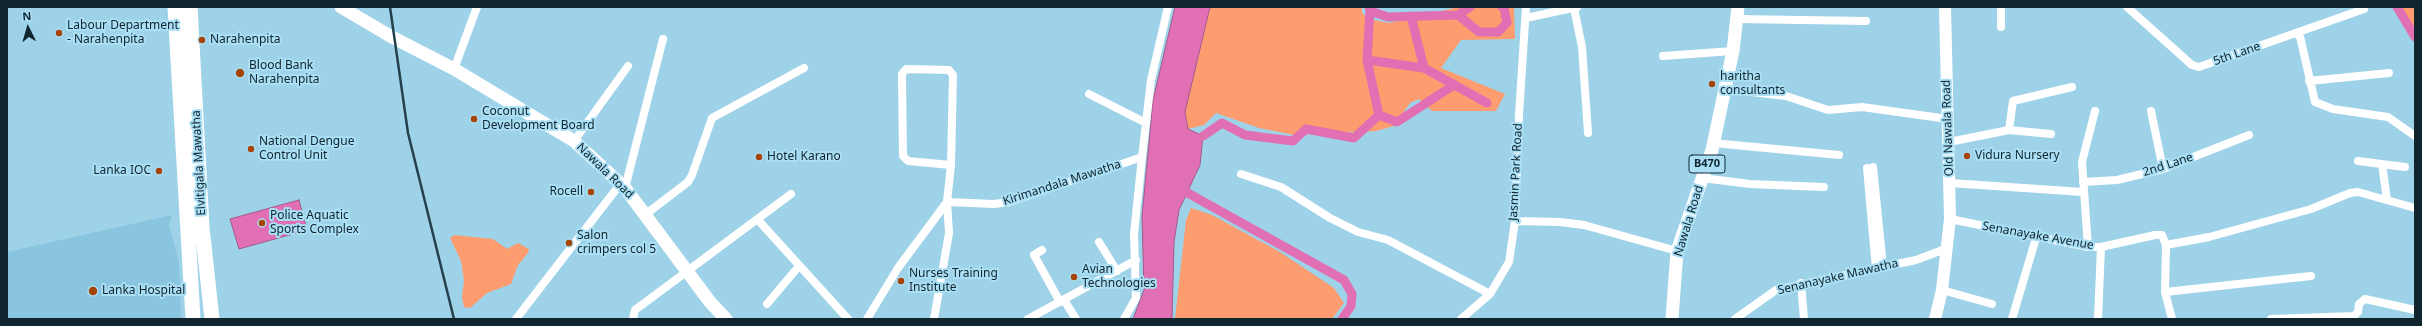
<!DOCTYPE html>
<html>
<head>
<meta charset="utf-8">
<style>
  body { margin:0 }
  #map { position:relative; width:2422px; height:326px; overflow:hidden; background:#9ed2e8; font-family:"Noto Sans",sans-serif }
  canvas { display:block }
  .frame { position:absolute; inset:0; border:8px solid #10252e; pointer-events:none }
  .north { position:absolute; left:8px; top:8px; width:40px; height:40px; -webkit-text-stroke:3px #aadff5; paint-order:stroke; rotate:355deg; font-size:11px; font-weight:700; line-height:16px; text-align:center; color:#10252e }
  .north::after { content:''; display:block; margin:auto; width:14px; height:18px; background:#10252e; clip-path:polygon(50% 0,100% 100%,50% 72%,0 100%) }
</style>
</head>
<body>
<div id="map">
<canvas width="2422" height="326"></canvas>
<div class="frame"></div>
<div class="north">N</div>
</div>
<script>
const ctx = document.querySelector('canvas').getContext('2d');
ctx.lineJoin = 'round';
function fill(path, color) { ctx.fillStyle = color; ctx.fill(path, 'evenodd'); }
const toPath = rows => new Path2D(rows.map(r => 'M' + r).join(''));
function stroke(path, color, width, dash) { ctx.strokeStyle = color; ctx.lineWidth = width; ctx.lineCap = dash ? 'butt' : 'round'; ctx.setLineDash(dash || []); ctx.stroke(path); }
function label(font, color, halo, rows, align = 'center') {
  ctx.font = font + ' "Noto Sans",sans-serif'; ctx.lineWidth = 4; ctx.setLineDash([]); ctx.textBaseline = 'middle'; ctx.strokeStyle = halo; ctx.fillStyle = color; for (const [text, x, y, turn = 0] of rows) {
    ctx.save(); ctx.translate(x, y); ctx.rotate((+turn || 0) * Math.PI / 180); ctx.textAlign = isNaN(turn) ? turn : align; if (halo) ctx.strokeText(text, 0, 0); ctx.fillText(text, 0, 0); ctx.restore();
  }
}
fill(toPath([
  [172,215,169,225,179,262,181,319,7,319,7,252]
]), '#89c5de');
fill(toPath([
  [1210,7,1362,7,1362,13,1369,19,1389,23,1459,7,1514,7,1515,39,1461,40,1441,68,1505,94,1496,111,1432,111,1419,99,1410,103,1394,126,1376,131,1294,135,1259,128,1216,113,1204,125,1188,129,1185,112],
  [2397,7,2415,7,2415,37,2409,30],
  [1191,208,1212,215,1280,252,1334,288,1344,303,1332,319,1175,319,1186,220],
  [454,235,493,239,507,249,518,243,529,249,528,253,518,265,511,284,487,293,470,308,464,307,462,297,464,281,461,261,450,238]
]), '#fc9c6f');
const water = toPath([
  [1175,7,1210,7,1185,112,1188,129,1203,136,1200,165,1179,210,1174,242,1172,319,1133,319,1144,290,1142,216,1153,100,1175,7],
  [299,200,307,230,239,249,230,219,299,200]
]);
fill(water, '#e070b3');
stroke(water, '#a25a8b', 1);
stroke(toPath([
  [1369,7,1370,11,1388,17,1458,15,1470,7],
  [2397,7,2415,37],
  [1458,15,1479,32,1498,32,1507,23,1504,8,1502,7],
  [1411,16,1424,68],
  [1367,60,1424,68,1487,103],
  [1379,115,1397,122,1454,85],
  [1203,136,1222,123,1245,135,1293,141,1306,129,1354,138,1379,115,1367,60,1370,11],
  [1177,187,1344,280,1352,294,1351,306,1342,319]
]), '#e070b3', 9);
stroke(toPath([
  [2127,7,2192,65,2199,67,2364,9],
  [1574,8,1582,47,1588,133],
  [1526,18,1577,7],
  [1737,19,1866,21],
  [2001,27,2001,7],
  [2299,32,2315,102,2333,109,2388,117,2415,136],
  [1663,56,1733,51],
  [454,69,477,7],
  [2309,81,2389,73],
  [1726,89,1786,96,1828,110,1862,107,1948,119],
  [1089,94,1146,123],
  [2151,111,2163,169],
  [2009,130,2013,101,2072,87],
  [574,141,628,66],
  [1949,142,2009,130,2051,134],
  [1713,143,1839,155],
  [2358,161,2405,167],
  [2382,164,2387,200],
  [1873,167,1883,267],
  [1867,168,1876,269],
  [1241,174,1281,187,1330,218,1358,232,1388,240,1490,294],
  [1702,178,1750,184,1824,187],
  [2083,182,2117,180,2163,169,2249,135],
  [1950,183,2083,192],
  [625,188,663,39],
  [646,214,688,182,692,175,712,118,804,68],
  [1950,219,2088,247,2101,247,2155,235,2162,235,2166,245,2209,237,2311,209,2350,193,2358,192,2415,208],
  [758,220,848,319],
  [1515,221,1560,222,1584,225,1677,251],
  [1099,242,1117,271],
  [2166,245,2165,292,2172,319],
  [2088,247,2082,162,2095,111],
  [1042,250,1034,255,1060,302],
  [1801,283,1804,319],
  [1942,290,1992,304],
  [2165,292,2311,276],
  [1064,300,1076,319],
  [767,304,799,266],
  [516,319,621,183],
  [633,319,635,310,791,194],
  [867,319,898,268,947,202,994,204,1009,202,1142,157,1151,80,1168,7],
  [934,319,949,233,947,202,951,165,953,75,949,70,906,69,902,74,903,156,908,161,951,165],
  [1028,319,1136,260],
  [1124,319,1136,298,1134,234,1142,157],
  [1461,319,1490,294,1509,262,1515,221,1519,115,1526,7],
  [1735,319,1776,290,1916,260,1948,248],
  [2012,319,2036,238],
  [2098,319,2101,247],
  [2271,319,2354,316,2358,312,2359,304,2365,299,2415,310]
]), '#fff', 8);
stroke(toPath([
  [1935,319,1942,290,1950,219,1945,7]
]), '#fff', 12);
stroke(toPath([
  [341,7,390,36,454,69,574,141,625,188,710,302,726,319],
  [1672,319,1677,251,1712,150,1733,51,1738,7]
]), '#fff', 13);
stroke(toPath([
  [175,7,193,319],
  [190,7,202,227,212,319]
]), '#fff', 15);
stroke(toPath([
  [390,7,408,133,454,319]
]), '#26404b', 2.5);
for (const [x, y, r, color] of [
  [59,33,4,"#a64404"],
  [202,40,4,"#a64404"],
  [240,73,5,"#a64404"],
  [1712,84,4,"#a64404"],
  [474,119,4,"#a64404"],
  [251,149,4,"#a64404"],
  [1967,156,4,"#a64404"],
  [759,157,4,"#a64404"],
  [159,171,4,"#a64404"],
  [591,192,4,"#a64404"],
  [262,223,4,"#a64404"],
  [569,243,4,"#a64404"],
  [1074,277,4,"#a64404"],
  [901,281,4,"#a64404"],
  [93,291,5,"#a64404"]
]) { const dot = new Path2D(); dot.arc(x, y, r, 0, 2 * Math.PI); ctx.fillStyle = color; ctx.fill(dot); stroke(dot, '#aadff5', 1.5); }
for (const [x, y, w] of [
  [1707,164,36]
]) { const box = new Path2D(); box.roundRect(x - w / 2, y - 9, w, 18, 3); ctx.fillStyle = '#aadff5'; ctx.fill(box); stroke(box, '#10252e', 1); }
label('bold 11px', '#10252e', null, [
  ["B470",1707,164]
]);
label('12px', '#10252e', '#aadff5', [
  ["Labour Department",67,26],
  ["- Narahenpita",67,40],
  ["Narahenpita",210,40],
  ["Blood Bank",249,66],
  ["Narahenpita",249,80],
  ["haritha",1720,77],
  ["consultants",1720,91],
  ["Coconut",482,112],
  ["Development Board",482,126],
  ["National Dengue",259,142],
  ["Control Unit",259,156],
  ["Vidura Nursery",1975,156],
  ["Hotel Karano",767,157],
  ["Lanka IOC",151,171,"right"],
  ["Rocell",583,192,"right"],
  ["Police Aquatic",270,216],
  ["Sports Complex",270,230],
  ["Salon",577,236],
  ["crimpers col 5",577,250],
  ["Avian",1082,270],
  ["Technologies",1082,284],
  ["Nurses Training",909,274],
  ["Institute",909,288],
  ["Lanka Hospital",102,291]
], 'left');
label('12px', '#10252e', '#aadff5', [
  ["5th Lane",2237,54,-19],
  ["Old Nawala Road",1948,128,-92],
  ["Elvitigala Mawatha",199,163,-93],
  ["2nd Lane",2168,165,-18],
  ["Nawala Road",605,171,44],
  ["Jasmin Park Road",1516,172,-87],
  ["Kirimandala Mawatha",1062,183,-18],
  ["Nawala Road",1689,221,-73],
  ["Senanayake Avenue",2038,236,10],
  ["Senanayake Mawatha",1838,277,-13]
]);
</script>
</body>
</html>
